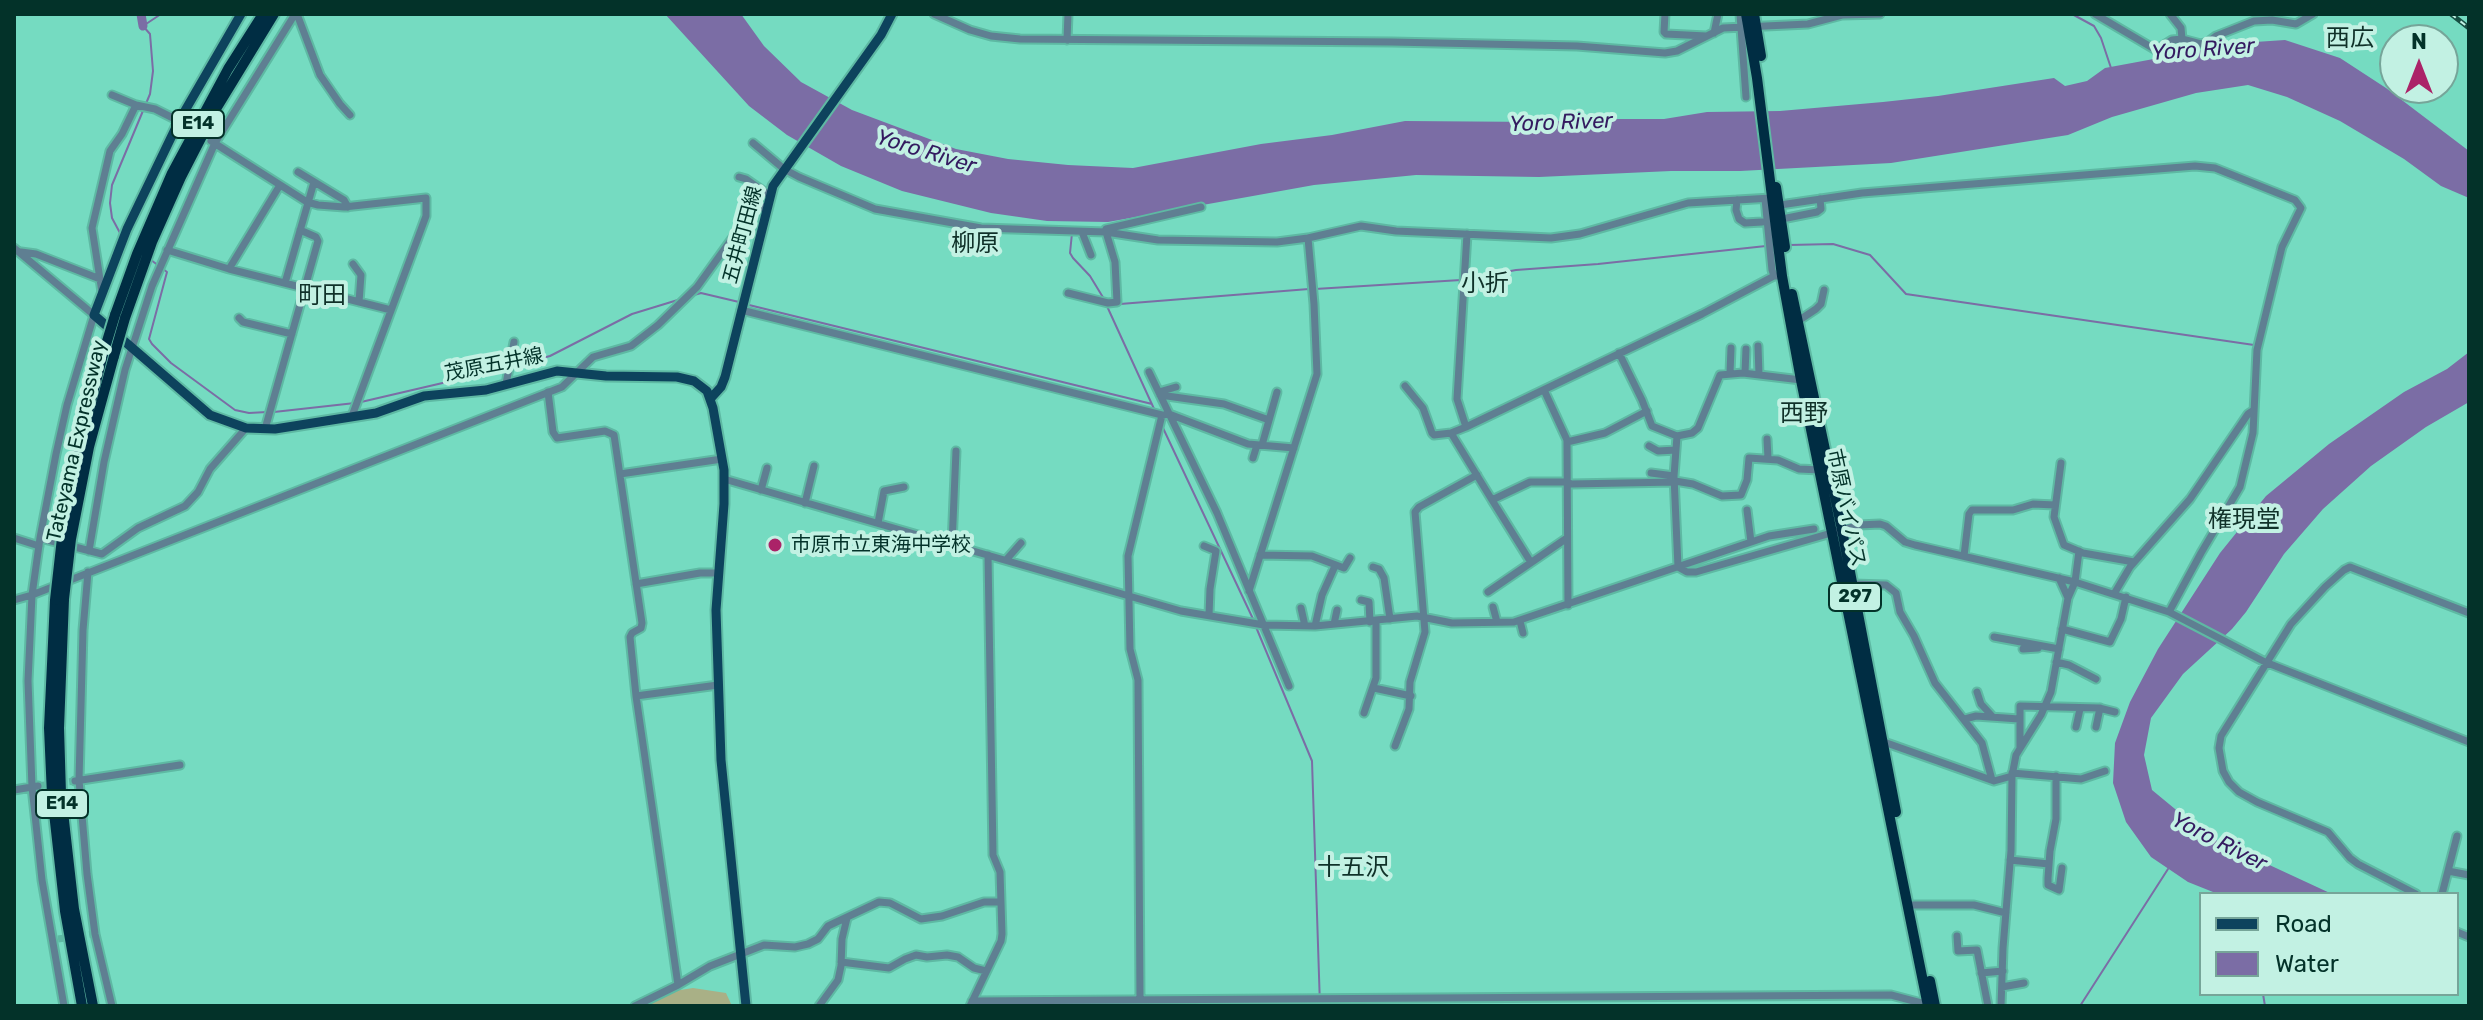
<!DOCTYPE html>
<html>
<head>
<meta charset="utf-8">
<style>
  body { margin:0 }
  #map { position:relative; width:2483px; height:1020px; overflow:hidden; background:#75dbc1; font-family:Rubik,sans-serif }
  canvas { display:block }
  .frame { position:absolute; inset:0; border:16px solid #033229; pointer-events:none }
  .legend { position:absolute; left:2199px; top:892px; width:260px; height:104px; box-sizing:border-box; background:#c2f1e3; border:2px solid #76a599; margin:0; padding:10px 14px; list-style:none; font-size:24px; color:#033229 }
  .legend li { display:flex; align-items:center; gap:16px; height:40px }
  .legend b { width:40px; border:2px solid #76a599 }
  .north { position:absolute; left:2379px; top:24px; width:80px; height:80px; box-sizing:border-box; background:#c2f1e3; border:2px solid #76a599; border-radius:50%; rotate:0deg; font-size:22px; font-weight:700; line-height:32px; text-align:center; color:#033229 }
  .north::after { content:''; display:block; margin:auto; width:28px; height:36px; background:#ab2368; clip-path:polygon(50% 0,100% 100%,50% 72%,0 100%) }
</style>
</head>
<body>
<div id="map">
<canvas width="2483" height="1020"></canvas>
<div class="frame"></div>
<ul class="legend">
<li><b style="height:10px;background:#0d435d"></b>Road</li>
<li><b style="height:22px;background:#7b6da5"></b>Water</li>
</ul>
<div class="north">N</div>
</div>
<script>
const ctx = document.querySelector('canvas').getContext('2d');
ctx.lineJoin = 'round';
function fill(path, color) { ctx.fillStyle = color; ctx.fill(path, 'evenodd'); }
const toPath = rows => new Path2D(rows.map(r => 'M' + r).join(''));
function stroke(path, color, width, dash) { ctx.strokeStyle = color; ctx.lineWidth = width; ctx.lineCap = dash ? 'butt' : 'round'; ctx.setLineDash(dash || []); ctx.stroke(path); }
function label(font, color, halo, rows, align = 'center') {
  ctx.font = font + ' Rubik,"Noto Sans JP",sans-serif'; ctx.lineWidth = 8; ctx.setLineDash([]); ctx.textBaseline = 'middle'; ctx.strokeStyle = halo; ctx.fillStyle = color; for (const [text, x, y, turn = 0] of rows) {
    ctx.save(); ctx.translate(x, y); ctx.rotate((+turn || 0) * Math.PI / 180); ctx.textAlign = isNaN(turn) ? turn : align; if (halo) ctx.strokeText(text, 0, 0); ctx.fillText(text, 0, 0); ctx.restore();
  }
}
fill(toPath([
  [693,988,726,993,732,1006,637,1006,668,992]
]), '#a9b086');
fill(toPath([
  [665,14,741,14,764,46,801,82,852,110,956,149,1008,159,1068,165,1133,168,1261,144,1332,135,1405,121,1540,122,1607,119,1664,119,1707,112,1780,111,1883,102,1938,96,2054,78,2065,86,2087,81,2105,68,2240,43,2285,40,2340,58,2386,88,2469,151,2469,198,2441,186,2404,159,2340,121,2287,97,2248,85,2196,93,2112,117,2068,135,1891,163,1740,171,1671,171,1539,177,1416,175,1314,185,1108,222,1047,221,991,213,902,191,841,166,787,135,749,106],
  [2469,352,2469,402,2426,427,2371,466,2323,509,2284,554,2246,612,2232,629,2183,674,2151,718,2144,755,2152,790,2209,837,2332,894,2218,894,2188,882,2151,857,2126,822,2113,783,2115,743,2130,702,2158,649,2220,553,2266,496,2329,444,2404,392,2447,369]
]), '#7b6da5');
stroke(toPath([
  [2072,14,2094,26,2101,38,2111,68],
  [120,233,112,218,110,203,112,185,150,94,153,71,150,34,143,26,161,14],
  [1072,233,1070,253,1073,258,1090,276,1104,299],
  [1789,245,1833,244,1870,255,1906,294,2254,345],
  [151,260,167,272,149,339,152,344,171,363,235,410,249,413,267,412],
  [1467,279,1516,270,1598,264,1766,246],
  [1315,289,1461,280],
  [694,295,701,293,739,302],
  [1106,304,1155,411],
  [1120,304,1309,289],
  [749,305,1152,404],
  [513,366,550,356,632,314,681,299],
  [361,402,507,368],
  [274,412,355,403],
  [1163,428,1254,621],
  [1256,627,1312,761,1320,1006],
  [2263,994,2265,1006],
  [1382,1006,1395,1006],
  [2080,1006,2168,869]
]), '#7b6da5', 2);
stroke(toPath([
  [141,14,143,26]
]), '#7b6da5', 9);
stroke(toPath([
  [38,786,74,781],
  [58,939,91,934]
]), '#5eb9a3', 7, [7, 3.5]);
const minor = toPath([
  [297,14,320,75,340,104,350,115],
  [934,14,970,30,991,36,1020,39,1392,42,1577,46,1665,53,1677,51,1723,28,1808,24,1842,15,1880,14],
  [1665,14,1664,32,1666,34,1706,36],
  [1740,14,1746,97],
  [2095,14,2156,50,2172,40,2182,39,2201,44,2208,42,2216,36,2254,21,2272,20,2296,24,2313,14],
  [2170,14,2181,28,2182,39],
  [1714,33,1718,14],
  [1067,40,1068,14],
  [112,95,136,105,155,109,185,124],
  [211,141,307,202,318,205,344,207,426,198,426,216,352,416],
  [753,143,784,169,799,177,875,209,981,228,1106,232,1158,240,1277,242,1308,238,1361,226,1396,231,1551,238,1580,234,1688,203,1771,198],
  [298,172,344,200,348,207],
  [739,177,746,179,769,195],
  [1765,199,1772,270,1774,276,1778,276],
  [1737,200,1736,210,1739,219,1745,223,1762,222],
  [1780,205,1862,193,2195,166,2215,168,2295,200,2301,208,2282,247,2257,350,2253,433,2240,487,2201,553,2169,612],
  [1787,218,1817,212,1821,209,1820,199],
  [1082,232,1091,255],
  [1106,232,1106,229,1201,207],
  [14,248,94,315,67,405,56,454,40,538,32,595,28,681,32,787,42,880,64,1006],
  [167,250,229,269,391,310],
  [21,252,36,254,100,279],
  [353,264,361,275,359,302],
  [229,269,280,185],
  [285,283,314,182],
  [102,292,92,228,110,151,122,134,136,105],
  [1068,293,1108,303,1117,302,1115,262,1106,232],
  [741,310,1162,415,1169,414,1248,444,1294,448],
  [239,318,243,322,292,334],
  [1798,321,1816,309,1821,304,1824,290],
  [1758,346,1759,375],
  [1619,353,1642,400,1652,426,1677,436,1692,433,1698,428,1720,375,1743,373,1801,380],
  [1149,372,1217,513,1289,686],
  [1730,373,1731,348],
  [1745,373,1746,349],
  [506,384,514,342],
  [1405,386,1423,408,1432,433,1434,435,1451,433,1466,427,1702,314,1774,276],
  [1544,390,1567,440,1568,605],
  [548,392,553,432,557,438,605,431,614,435,642,623,641,628,632,633,630,637,636,696,678,985],
  [1159,392,1176,387],
  [1160,395,1224,404,1269,420],
  [1466,427,1457,399,1467,234],
  [265,429,318,241,316,237,300,230],
  [1451,433,1492,500,1530,482,1567,482,1571,484,1675,482],
  [1677,436,1674,476,1678,567],
  [1767,439,1768,458],
  [1567,442,1605,433,1647,411],
  [1262,445,1277,392],
  [1649,446,1658,451,1676,450],
  [1253,458,1257,445],
  [2061,463,2054,517,2064,545,2083,553,2134,562],
  [1651,473,1674,476],
  [620,474,722,459],
  [724,479,1181,611,1264,625,1315,626,1417,616,1452,623,1514,622,1769,536,1814,529],
  [1675,481,1693,484,1722,496,1741,495,1747,480,1749,458,1778,460,1799,469,1820,470],
  [761,490,767,468],
  [1492,500,1530,561],
  [805,503,814,466],
  [1747,510,1751,542],
  [878,523,884,491,904,487],
  [14,538,39,546],
  [40,538,102,554,138,528,185,506,198,492,210,469,246,428],
  [952,545,956,451],
  [1204,546,1216,551,1210,589,1209,615],
  [89,551,104,462,125,370,152,286,215,143,295,14],
  [1260,555,1312,556,1344,568,1350,558],
  [1964,556,1969,514,1972,510,2013,510,2033,504,2055,505],
  [1006,560,1021,543],
  [1373,567,1379,569,1384,578,1390,619],
  [1678,567,1687,572,1696,572,1859,525,1880,524,1886,526,1905,542,1915,545,2075,582,2169,612,2265,662,2469,742],
  [88,572,83,630,79,780,87,874,95,934,112,1006],
  [636,584,700,573,719,573],
  [1852,584,1886,585,1896,593,1900,612,1914,636,1935,683,1982,743,1992,780],
  [1249,591,1317,374,1314,304,1308,238],
  [1488,592,1567,538],
  [2114,594,2130,567,2190,499,2248,414,2254,410],
  [2068,598,2075,582,2079,551],
  [14,600,32,595,562,387,593,357,631,346,658,325,697,287,752,211,767,206],
  [1361,600,1369,602,1370,622],
  [1493,607,1497,622],
  [1301,608,1305,626],
  [1520,621,1523,633],
  [1334,624,1337,610],
  [1315,626,1322,595,1335,566],
  [2062,629,2110,642,2121,619,2126,597],
  [1994,637,2059,649],
  [2023,649,2038,648],
  [2056,662,2069,665,2096,679],
  [1374,688,1411,696],
  [1977,692,1981,704,1992,716],
  [636,696,718,685],
  [1364,713,1376,678,1376,621],
  [1965,719,1976,716,2019,719],
  [2076,727,2080,709],
  [2096,727,2100,708],
  [1881,741,1994,781,2012,776],
  [1395,746,1409,709,1410,682,1425,632,1415,512,1419,507,1477,475],
  [2020,748,2020,706,2099,708,2115,712],
  [2012,773,2081,779,2105,771],
  [2056,776,2056,819,2050,851,2048,878,2048,885,2059,890,2062,868],
  [75,781,180,765],
  [14,790,38,786],
  [2010,860,2049,864],
  [2448,871,2469,875],
  [2416,894,2358,864,2350,858,2328,832,2257,802,2239,792,2229,782,2223,771,2219,748,2221,736,2291,624,2325,587,2344,570,2350,567,2469,613],
  [2442,894,2457,836],
  [1913,905,1974,905,2006,913],
  [2457,932,2469,937],
  [1957,936,1958,951,1977,950,1988,1006],
  [841,962,889,968,905,959,916,955,927,957,947,955,958,957,974,968,986,971],
  [1981,973,2003,971],
  [2002,987,2024,983],
  [1140,999,1138,680,1130,649,1128,556,1162,415],
  [972,1001,1891,995,1929,1005],
  [635,1006,678,985,710,966,764,945,795,947,808,944,818,939,828,926,879,902,890,903,921,919,942,916,984,902,1001,902],
  [819,1006,838,980,841,966,842,939,847,918],
  [970,1006,1001,941,1002,934,1000,872,993,855,988,555],
  [2001,1006,2003,948,2011,851,2012,776,2016,755,2041,715,2051,692,2068,598,2059,578]
]);
const major = toPath([
  [241,14,179,121,127,229,94,315,210,415,246,428,275,429,376,413,424,396,486,390,557,371,606,376,677,377,694,381,707,391,713,408,724,470,724,504,716,610,721,760,746,1006],
  [711,398,721,387,725,377,773,186,881,35,892,14]
]);
const highway = toPath([
  [1746,14,1757,78,1782,276,1801,380,1928,1006],
  [1754,14,1761,56],
  [1776,187,1785,247],
  [1792,294,1842,530,1896,812],
  [115,315,137,254,172,173,228,69,263,14],
  [125,318,152,242,181,177,216,109,274,14],
  [62,538,79,447,104,351],
  [71,539,89,447,114,356],
  [64,599,59,728,61,794,74,909,93,1006],
  [55,600,49,728,52,795,65,911,82,1006],
  [1930,981,1935,1006]
]);
stroke(minor, '#5eb9a3', 11);
stroke(major, '#5eb9a3', 13);
stroke(highway, '#5eb9a3', 14);
stroke(minor, '#5f7f92', 7);
stroke(major, '#0d435d', 9);
stroke(highway, '#002d43', 10);
const rail = toPath([
  [2451,14,2469,28]
]);
stroke(rail, '#164e42', 5);
stroke(rail, '#c2f1e3', 2, [6]);
const highwayBridge = toPath([
  [104,351,115,315],
  [114,356,125,318],
  [64,599,71,539],
  [55,600,62,538]
]);
stroke(highwayBridge, '#5eb9a3', 14, []);
stroke(highwayBridge, '#002d43', 10);
for (const [x, y, r, color] of [
  [775,545,8,"#ab2368"]
]) { const dot = new Path2D(); dot.arc(x, y, r, 0, 2 * Math.PI); ctx.fillStyle = color; ctx.fill(dot); stroke(dot, '#c2f1e3', 3); }
for (const [x, y, w] of [
  [198,124,52],
  [1855,597,52],
  [62,804,52]
]) { const box = new Path2D(); box.roundRect(x - w / 2, y - 14, w, 28, 6); ctx.fillStyle = '#c2f1e3'; ctx.fill(box); stroke(box, '#033229', 2); }
label('bold 18px', '#033229', null, [
  ["E14",198,124],
  ["297",1855,597],
  ["E14",62,804]
]);
label('20px', '#033229', '#c2f1e3', [
  ["五井町田線",743,235,-75],
  ["茂原五井線",494,365,-11],
  ["Tateyama Expressway",77,441,-77],
  ["市原バイパス",1846,508,78]
]);
label('20px', '#033229', '#c2f1e3', [
  ["市原市立東海中学校",791,545]
], 'left');
label('italic 22px', '#341b60', '#c2f1e3', [
  ["Yoro River",2203,50,-4],
  ["Yoro River",1561,123,-2],
  ["Yoro River",926,152,17],
  ["Yoro River",2219,842,27]
]);
label('24px', '#103129', '#c2f1e3', [
  ["西広",2350,39],
  ["柳原",975,244],
  ["小折",1485,284],
  ["町田",322,296],
  ["西野",1804,414],
  ["権現堂",2244,520],
  ["十五沢",1353,868]
]);
</script>
</body>
</html>
